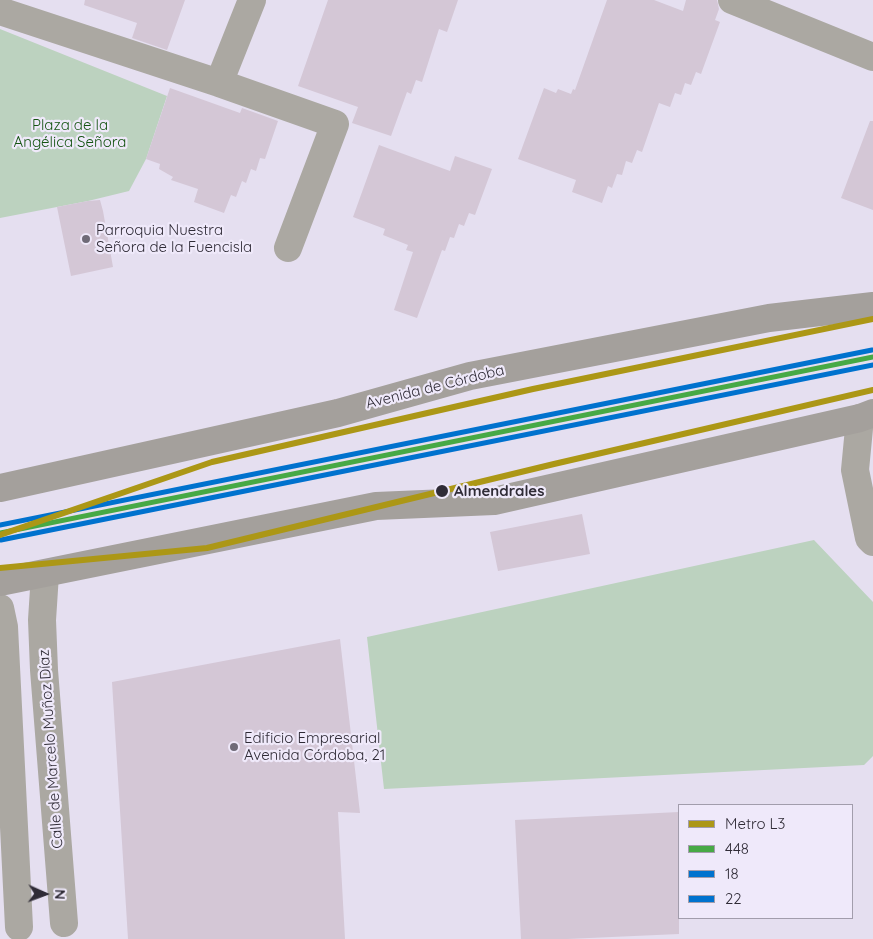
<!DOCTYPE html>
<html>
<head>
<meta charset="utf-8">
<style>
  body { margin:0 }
  #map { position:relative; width:873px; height:939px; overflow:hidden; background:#e5dff0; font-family:Quicksand,sans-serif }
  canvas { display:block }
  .legend { position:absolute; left:678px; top:804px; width:175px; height:115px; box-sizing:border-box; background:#efe9fa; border:1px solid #a29dac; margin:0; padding:6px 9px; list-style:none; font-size:15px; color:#2f2b36 }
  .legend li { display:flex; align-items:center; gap:10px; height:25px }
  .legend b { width:25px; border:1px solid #a29dac }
  .north { position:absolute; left:20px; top:869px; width:50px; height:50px; -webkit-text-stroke:4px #efe9fa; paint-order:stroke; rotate:92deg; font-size:14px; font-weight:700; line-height:20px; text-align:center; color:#2f2b36 }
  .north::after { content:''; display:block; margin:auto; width:18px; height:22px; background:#2f2b36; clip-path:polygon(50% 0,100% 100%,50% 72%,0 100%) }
</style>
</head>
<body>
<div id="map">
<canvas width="873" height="939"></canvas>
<ul class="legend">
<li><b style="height:6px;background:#ac9716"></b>Metro L3</li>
<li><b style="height:6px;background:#47a945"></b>448</li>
<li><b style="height:6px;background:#0072ce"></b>18</li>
<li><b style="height:6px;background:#0072ce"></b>22</li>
</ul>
<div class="north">N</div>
</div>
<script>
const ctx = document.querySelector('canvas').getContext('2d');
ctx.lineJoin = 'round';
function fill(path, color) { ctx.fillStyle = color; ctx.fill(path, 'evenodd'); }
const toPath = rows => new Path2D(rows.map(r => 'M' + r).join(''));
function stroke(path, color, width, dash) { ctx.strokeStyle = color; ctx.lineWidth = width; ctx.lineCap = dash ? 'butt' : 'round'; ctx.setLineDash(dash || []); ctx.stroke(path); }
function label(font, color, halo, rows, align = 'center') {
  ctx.font = font + ' Quicksand,sans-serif'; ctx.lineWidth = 4.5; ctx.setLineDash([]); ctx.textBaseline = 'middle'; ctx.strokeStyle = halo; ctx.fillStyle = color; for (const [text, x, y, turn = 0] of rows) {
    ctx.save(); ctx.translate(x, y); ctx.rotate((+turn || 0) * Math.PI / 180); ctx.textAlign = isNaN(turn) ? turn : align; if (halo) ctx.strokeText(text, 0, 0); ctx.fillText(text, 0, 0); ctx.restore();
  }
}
fill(toPath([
  [0,29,167,96,146,159,129,191,88,201,0,218],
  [814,540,873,602,873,756,864,765,384,789,367,637]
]), '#bcd2bf');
fill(toPath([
  [85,0,185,0,167,50,132,38,137,23,84,5],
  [328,0,458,0,447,32,439,29,422,82,416,80,411,94,407,92,391,136,352,123,358,107,298,86],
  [607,0,654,0,683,11,686,0,717,0,719,9,715,20,720,22,701,74,696,72,691,85,685,83,681,95,675,93,670,107,659,103,642,152,637,150,632,163,626,161,622,175,617,174,612,188,608,186,602,203,572,192,576,180,518,159,544,88,556,93,558,89,571,94,573,89,575,90],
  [170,88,240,113,242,108,278,121,265,159,260,158,256,171,251,169,246,183,242,181,236,197,231,195,224,213,194,202,198,189,171,180,173,177,159,169,160,164,146,159],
  [870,121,873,121,873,210,841,198],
  [379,145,450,171,455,156,492,169,475,215,469,213,464,226,459,224,454,238,450,237,445,251,442,250,417,318,394,310,413,252,406,250,408,245,383,235,385,229,353,217],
  [100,200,103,211,113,267,71,276,57,207,88,201],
  [582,514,590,554,498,571,490,532],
  [340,639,360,813,338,812,345,939,128,939,112,682],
  [679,812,679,934,567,939,521,939,515,820]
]), '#d4c7d6');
stroke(toPath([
  [732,0,873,57],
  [0,11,219,83,252,0],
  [219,83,335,124,288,248],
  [860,418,855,470,869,538,873,542],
  [45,574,42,620,44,670,64,923],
  [0,608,4,627,19,927]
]), '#aba8a2', 28);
stroke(toPath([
  [0,488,338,413,470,376,769,318,873,306],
  [0,582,376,506,494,501,860,418,873,413]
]), '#a4a09c', 28);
stroke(toPath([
  [0,533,873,357]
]), '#47a945', 5);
stroke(toPath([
  [1,540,873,365]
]), '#0072ce', 5);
stroke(toPath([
  [0,525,872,350]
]), '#0072ce', 5);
stroke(toPath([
  [0,535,212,462,533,389,873,319],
  [0,568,207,548,554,464,873,390]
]), '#ac9716', 6);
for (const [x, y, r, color] of [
  [86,239,5,"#6f6a77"],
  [442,491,7,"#2f2b36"],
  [234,747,5,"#6f6a77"]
]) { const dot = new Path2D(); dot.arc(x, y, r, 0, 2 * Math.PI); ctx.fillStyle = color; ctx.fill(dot); stroke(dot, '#efe9fa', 2); }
label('15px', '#145411', '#efe9fa', [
  ["Plaza de la",70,125],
  ["Angélica Señora",70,142]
]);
label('15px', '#2f2b36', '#efe9fa', [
  ["Parroquia Nuestra",96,230],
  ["Señora de la Fuencisla",96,247],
  ["Edificio Empresarial",244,738],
  ["Avenida Córdoba, 21",244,755]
], 'left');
label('15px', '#2f2b36', '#efe9fa', [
  ["Avenida de Córdoba",435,387,-14],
  ["Calle de Marcelo Muñoz Díaz",51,749,-94]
]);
label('bold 15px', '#2f2b36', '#efe9fa', [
  ["Almendrales",454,491]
], 'left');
</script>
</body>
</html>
